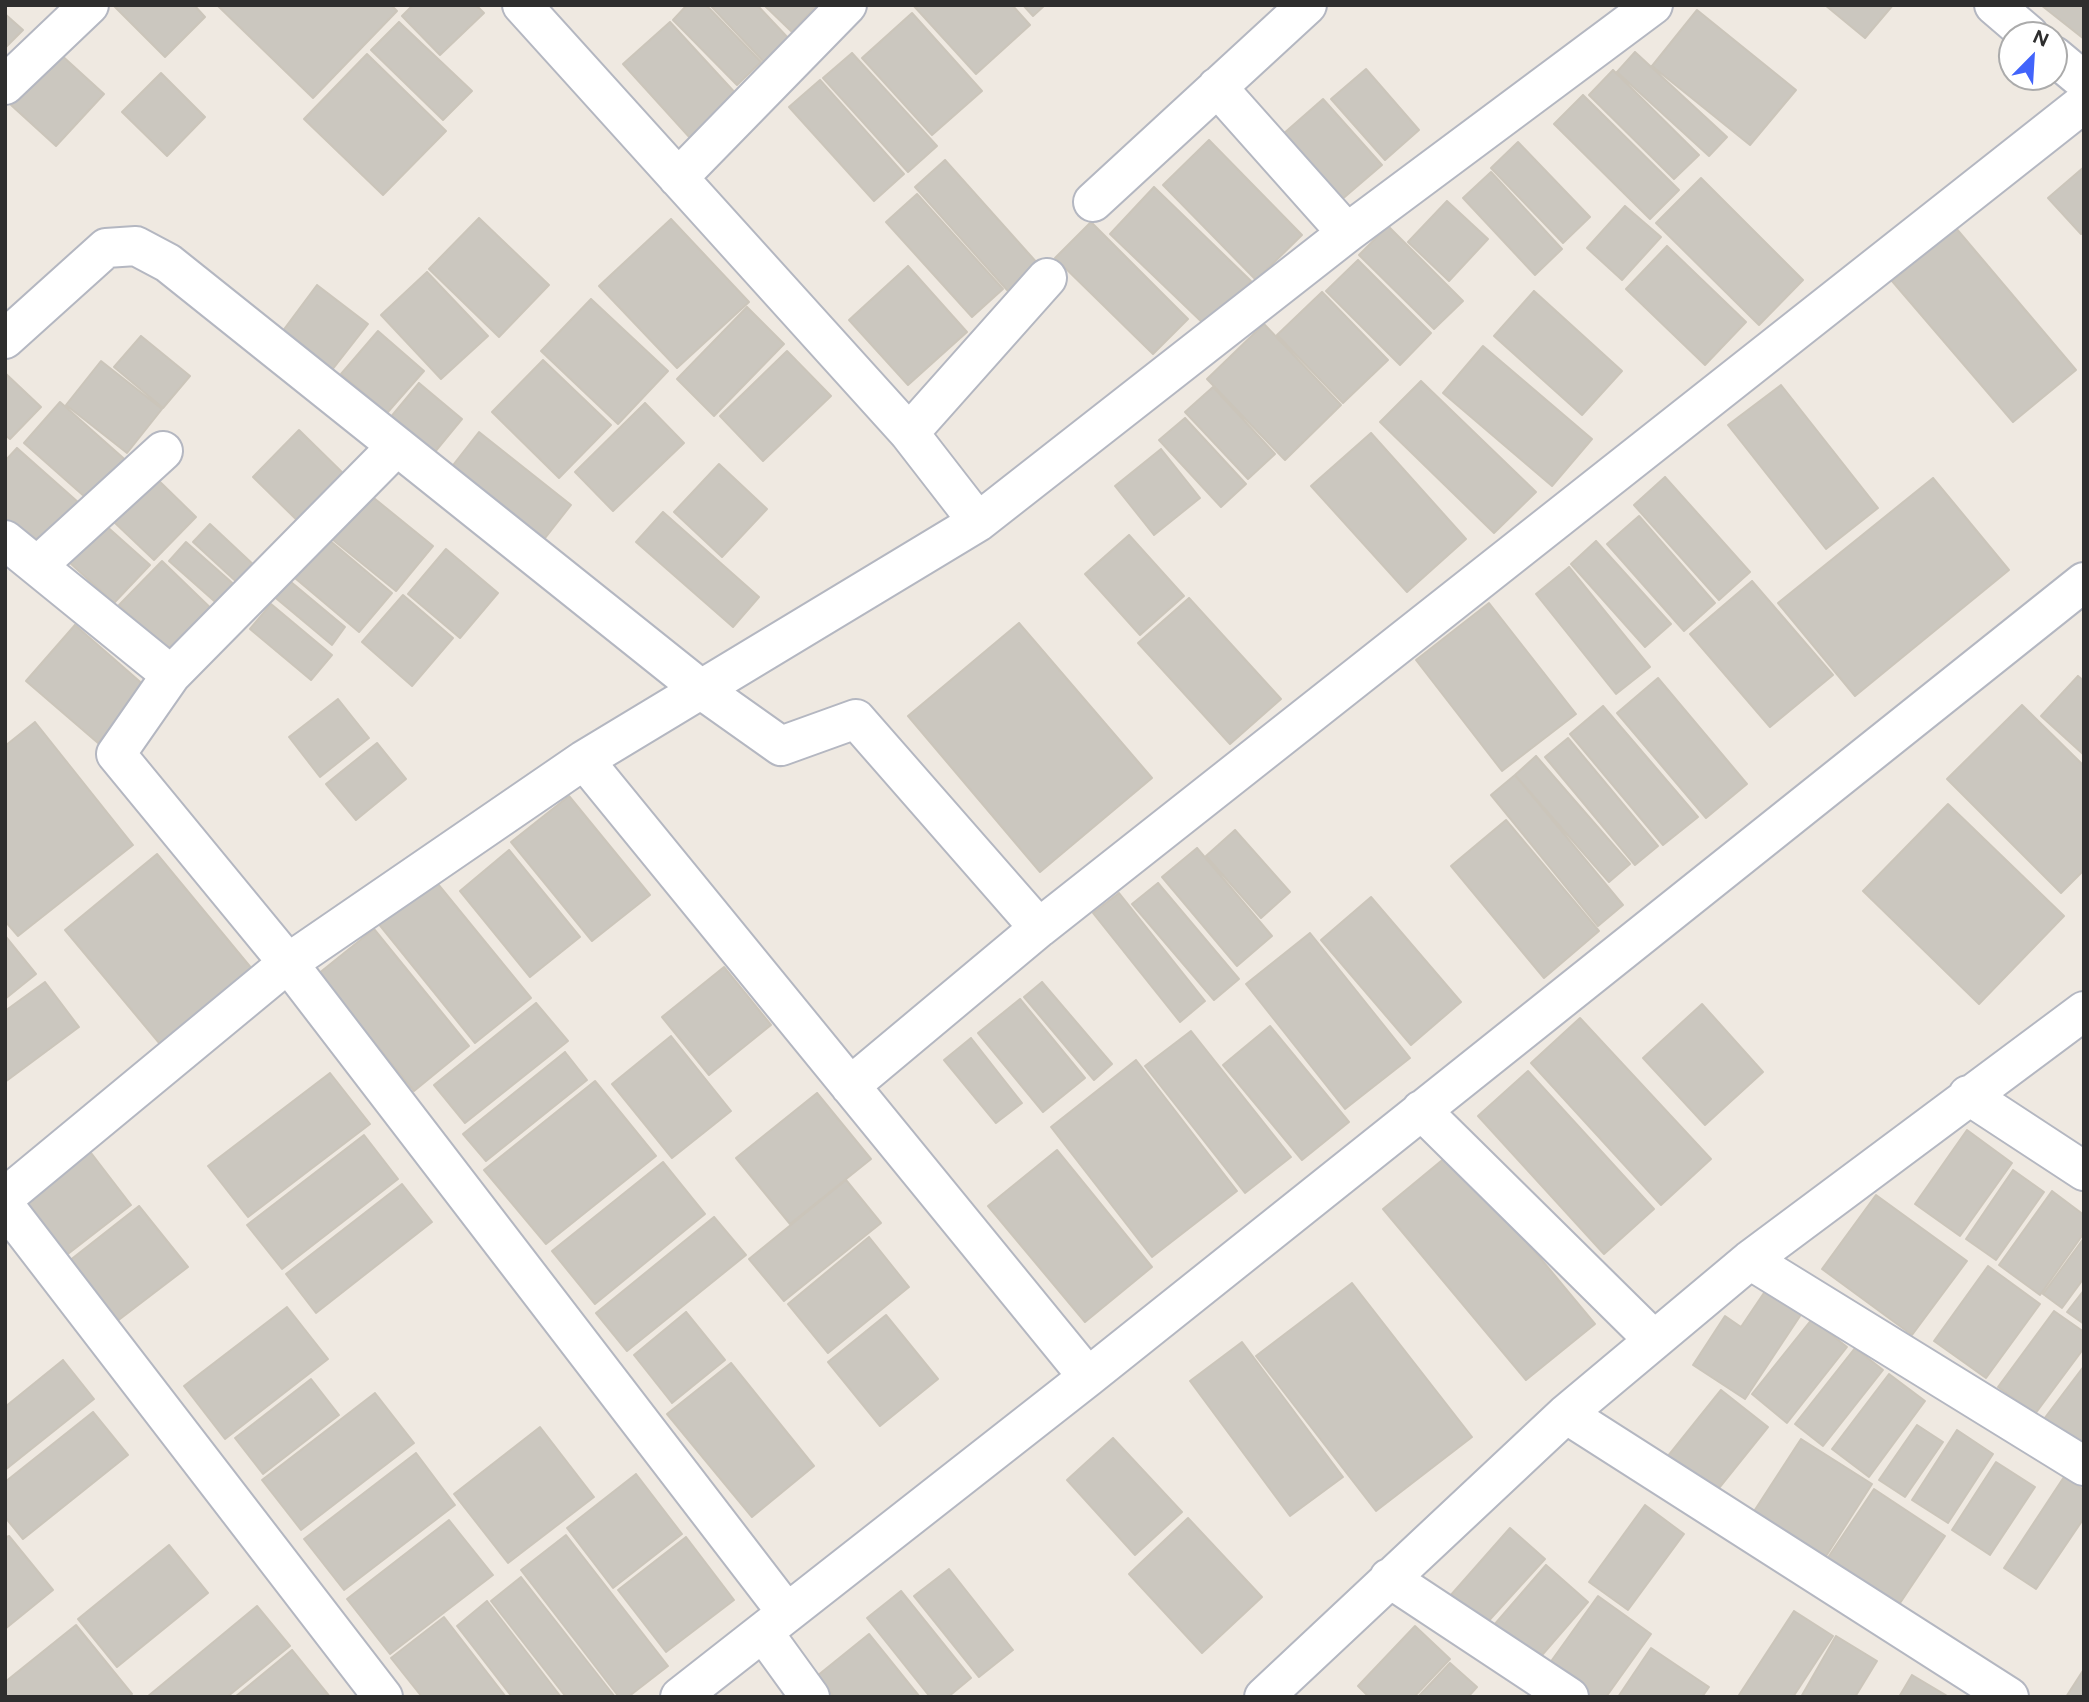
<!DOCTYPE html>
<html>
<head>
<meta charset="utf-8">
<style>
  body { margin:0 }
  #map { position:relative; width:2089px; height:1702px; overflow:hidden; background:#efe9e1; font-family:Figtree,sans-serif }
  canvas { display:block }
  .frame { position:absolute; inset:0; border:7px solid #2e2e2e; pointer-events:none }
  .north { position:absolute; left:1998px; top:21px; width:70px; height:70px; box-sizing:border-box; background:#fff; border:2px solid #ababab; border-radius:50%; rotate:24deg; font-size:19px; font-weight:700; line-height:28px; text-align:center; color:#2e2e2e }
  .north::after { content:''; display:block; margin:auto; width:24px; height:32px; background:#4264fb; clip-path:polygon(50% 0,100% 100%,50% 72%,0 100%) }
</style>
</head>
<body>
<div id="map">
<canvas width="2089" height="1702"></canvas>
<div class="frame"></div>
<div class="north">N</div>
</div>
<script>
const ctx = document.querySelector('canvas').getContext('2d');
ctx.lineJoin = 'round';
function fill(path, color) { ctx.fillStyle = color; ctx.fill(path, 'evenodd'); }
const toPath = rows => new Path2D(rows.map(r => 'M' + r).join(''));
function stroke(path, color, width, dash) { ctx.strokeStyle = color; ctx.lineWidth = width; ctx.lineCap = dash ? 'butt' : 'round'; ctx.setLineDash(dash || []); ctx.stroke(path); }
const building = toPath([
  [113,5,194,5,205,17,165,57,113,5],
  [217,5,391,5,397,11,313,98,217,5],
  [413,5,476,5,484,13,440,55,402,16,413,5],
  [687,5,706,5,761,62,737,85,673,20,687,5],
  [710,5,757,5,790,40,765,63,710,5],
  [764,5,817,5,792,32,764,5],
  [913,5,1012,5,1030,25,976,74,913,5],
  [1023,5,1045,5,1033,16,1023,5],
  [1825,5,1893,5,1865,38,1825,5],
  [2041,5,2084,5,2084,39,2041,5],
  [1697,10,1796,90,1750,145,1652,66,1697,10],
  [912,13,982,91,932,135,862,58,912,13],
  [5,14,23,30,5,48,5,14],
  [399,22,472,91,443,120,371,50,399,22],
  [670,22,738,96,691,139,623,64,670,22],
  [1635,52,1727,137,1709,156,1617,72,1635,52],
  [59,53,104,94,56,146,11,105,59,53],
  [852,53,937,146,908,172,823,78,852,53],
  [367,54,446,131,383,195,304,119,367,54],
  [1366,69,1419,130,1385,160,1331,99,1366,69],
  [1613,70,1699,155,1674,179,1589,95,1613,70],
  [161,73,205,117,167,156,122,112,161,73],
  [820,80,904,174,874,201,789,107,820,80],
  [1583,95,1679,190,1650,219,1554,124,1583,95],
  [1323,99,1382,165,1340,201,1282,135,1323,99],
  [1209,140,1302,235,1256,280,1163,185,1209,140],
  [1518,142,1590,217,1563,243,1491,168,1518,142],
  [945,160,1038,264,1008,291,915,187,945,160],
  [2084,167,2084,231,2081,234,2048,198,2084,167],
  [1491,172,1562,249,1535,275,1463,198,1491,172],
  [1701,178,1803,280,1759,325,1656,223,1701,178],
  [1154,187,1251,281,1206,326,1110,234,1154,187],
  [917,194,1003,289,972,317,886,222,917,194],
  [1447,201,1488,239,1449,281,1408,242,1447,201],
  [1625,206,1661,237,1622,280,1587,248,1625,206],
  [479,218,549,285,499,337,429,269,479,218],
  [671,219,749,302,677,368,599,286,671,219],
  [1091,222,1188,319,1153,354,1055,258,1091,222],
  [1388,226,1463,301,1434,329,1359,255,1388,226],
  [1955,227,2076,370,2013,422,1892,281,1955,227],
  [1667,246,1746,322,1705,365,1626,289,1667,246],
  [1358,260,1431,333,1400,365,1326,291,1358,260],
  [908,266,967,332,908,385,849,320,908,266],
  [427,272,488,336,441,379,381,315,427,272],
  [317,285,368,324,332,370,282,332,317,285],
  [1534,291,1622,371,1582,415,1494,336,1534,291],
  [1322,292,1388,360,1343,403,1277,335,1322,292],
  [591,299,668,371,618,424,541,351,591,299],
  [747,307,784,344,714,416,677,379,747,307],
  [1264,324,1341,405,1285,460,1207,379,1264,324],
  [378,331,424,371,387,413,341,374,378,331],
  [141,336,190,376,163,408,114,367,141,336],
  [1483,346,1592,439,1552,486,1443,393,1483,346],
  [787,351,831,396,763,461,720,416,787,351],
  [543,360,611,425,559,478,492,412,543,360],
  [101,361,162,409,127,453,66,405,101,361],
  [5,373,41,407,10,439,5,435,5,373],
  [1421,381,1536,492,1494,533,1380,422,1421,381],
  [419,383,462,419,434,453,390,418,419,383],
  [1781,385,1878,508,1826,549,1728,425,1781,385],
  [1213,387,1275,454,1248,479,1185,412,1213,387],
  [60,402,130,464,94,505,24,443,60,402],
  [645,403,684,443,613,511,575,472,645,403],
  [1185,418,1246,484,1221,507,1159,440,1185,418],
  [299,430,351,481,305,528,253,477,299,430],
  [479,432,571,505,542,542,450,469,479,432],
  [1371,433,1466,539,1407,592,1311,486,1371,433],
  [17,448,79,503,36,551,5,524,5,461,17,448],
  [1161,449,1200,498,1154,535,1115,486,1161,449],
  [719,464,767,509,722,557,674,512,719,464],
  [155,477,196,517,154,560,113,521,155,477],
  [1665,477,1750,572,1719,600,1634,505,1665,477],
  [1933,478,2009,570,1855,696,1778,603,1933,478],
  [364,490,433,546,396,591,327,535,364,490],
  [663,512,759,597,733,627,636,542,663,512],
  [1639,516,1715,603,1684,631,1607,544,1639,516],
  [104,524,150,565,114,603,69,562,104,524],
  [210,524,257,568,241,586,193,542,210,524],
  [322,534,392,593,359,632,289,573,322,534],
  [1129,535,1184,596,1140,635,1085,574,1129,535],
  [1596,541,1671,624,1645,647,1571,564,1596,541],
  [186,542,247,596,230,615,169,561,186,542],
  [446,549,498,593,460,638,408,594,446,549],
  [162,561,223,620,181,663,119,605,162,561],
  [1569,567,1650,667,1616,694,1536,594,1569,567],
  [285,577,345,627,332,645,271,594,285,577],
  [1752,581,1833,675,1770,727,1690,634,1752,581],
  [403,595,453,638,412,686,362,642,403,595],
  [1189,598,1281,699,1230,744,1138,643,1189,598],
  [1489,603,1576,714,1502,771,1416,660,1489,603],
  [271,604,332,655,311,680,250,629,271,604],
  [1019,623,1152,778,1040,872,908,716,1019,623],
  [75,625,146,687,98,743,26,681,75,625],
  [2078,676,2084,681,2084,755,2041,716,2078,676],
  [1658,678,1747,784,1706,818,1617,713,1658,678],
  [338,699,369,738,320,777,289,737,338,699],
  [2022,705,2084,766,2084,870,2061,893,1947,779,2022,705],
  [1603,706,1698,817,1663,845,1570,734,1603,706],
  [35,722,133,845,18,936,5,921,5,746,35,722],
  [1568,738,1658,846,1635,865,1545,757,1568,738],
  [377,743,406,779,356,820,326,784,377,743],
  [1536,756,1630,864,1609,882,1515,775,1536,756],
  [1515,775,1623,905,1598,926,1491,795,1515,775],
  [569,796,650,895,592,941,511,842,569,796],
  [1948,804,2064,916,1979,1004,1863,891,1948,804],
  [1506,820,1599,931,1544,978,1451,866,1506,820],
  [1235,830,1290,892,1261,918,1206,856,1235,830],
  [1197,848,1272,936,1237,966,1162,877,1197,848],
  [509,850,580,937,530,977,460,891,509,850],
  [157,854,257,975,165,1050,65,930,157,854],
  [433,878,531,998,475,1043,378,923,433,878],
  [1158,883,1239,979,1214,1000,1132,904,1158,883],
  [1119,893,1205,1001,1180,1022,1093,913,1119,893],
  [1371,897,1461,1002,1411,1045,1321,940,1371,897],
  [374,929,469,1046,414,1091,318,974,374,929],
  [1310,933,1410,1058,1345,1109,1246,984,1310,933],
  [6,937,36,974,5,999,5,938,6,937],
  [724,967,771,1025,709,1075,662,1017,724,967],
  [45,982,79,1027,5,1082,5,1011,45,982],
  [1042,982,1112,1064,1094,1080,1024,997,1042,982],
  [1020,999,1085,1078,1043,1112,978,1033,1020,999],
  [536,1003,568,1041,465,1123,434,1085,536,1003],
  [1702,1004,1763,1072,1705,1125,1643,1058,1702,1004],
  [1580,1018,1711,1159,1661,1205,1531,1063,1580,1018],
  [1270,1026,1349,1122,1302,1160,1223,1065,1270,1026],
  [1191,1031,1291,1157,1245,1193,1145,1066,1191,1031],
  [671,1036,731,1111,672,1158,612,1084,671,1036],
  [971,1038,1022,1103,996,1123,944,1060,971,1038],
  [565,1052,587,1080,486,1161,463,1134,565,1052],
  [1136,1060,1237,1191,1152,1257,1051,1127,1136,1060],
  [1528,1071,1654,1209,1604,1254,1478,1116,1528,1071],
  [330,1073,370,1124,248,1217,208,1166,330,1073],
  [595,1081,656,1156,546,1244,484,1170,595,1081],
  [817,1093,871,1159,790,1224,736,1158,817,1093],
  [1967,1130,2012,1163,1960,1236,1915,1204,1967,1130],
  [364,1135,398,1179,282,1269,247,1225,364,1135],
  [88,1149,131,1205,64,1257,21,1200,88,1149],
  [1057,1150,1152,1267,1085,1322,988,1206,1057,1150],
  [1452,1152,1595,1324,1526,1380,1383,1209,1452,1152],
  [663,1162,705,1214,595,1304,552,1251,663,1162],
  [2013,1170,2044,1192,1996,1260,1966,1239,2013,1170],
  [846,1180,881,1223,784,1301,749,1259,846,1180],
  [402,1184,432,1222,316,1313,286,1274,402,1184],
  [2052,1191,2084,1215,2084,1233,2040,1295,1999,1265,2052,1191],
  [1876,1195,1967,1261,1912,1335,1822,1269,1876,1195],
  [139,1206,188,1267,116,1322,69,1261,139,1206],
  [714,1217,746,1255,627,1351,596,1313,714,1217],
  [869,1237,909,1287,828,1353,788,1304,869,1237],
  [2084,1238,2084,1278,2062,1308,2043,1294,2084,1238],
  [1988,1266,2040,1304,1986,1378,1934,1341,1988,1266],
  [1352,1283,1472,1437,1376,1511,1256,1356,1352,1283],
  [1770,1284,1806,1307,1745,1399,1693,1365,1725,1316,1741,1327,1770,1284],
  [2084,1290,2084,1324,2067,1312,2084,1290],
  [287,1307,328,1359,225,1439,184,1386,287,1307],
  [2054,1311,2084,1332,2084,1348,2035,1414,1998,1387,2054,1311],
  [686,1312,725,1360,672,1403,634,1355,686,1312],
  [886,1315,938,1379,880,1426,828,1362,886,1315],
  [1812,1319,1847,1347,1787,1423,1752,1394,1812,1319],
  [1242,1342,1343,1477,1290,1516,1190,1381,1242,1342],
  [1855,1348,1883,1370,1823,1446,1795,1424,1855,1348],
  [63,1360,94,1399,5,1470,5,1407,63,1360],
  [731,1363,814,1466,752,1517,667,1414,731,1363],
  [2084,1366,2084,1448,2044,1419,2084,1366],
  [1889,1374,1925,1401,1869,1477,1832,1449,1889,1374],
  [311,1379,339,1415,263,1474,235,1438,311,1379],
  [1721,1390,1768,1427,1711,1498,1664,1461,1721,1390],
  [375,1393,414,1443,301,1530,262,1480,375,1393],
  [93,1412,128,1455,23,1539,5,1517,5,1482,93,1412],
  [1917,1425,1943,1442,1905,1497,1879,1480,1917,1425],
  [540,1427,594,1497,508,1563,454,1494,540,1427],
  [1957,1430,1993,1454,1948,1523,1912,1500,1957,1430],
  [1113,1438,1182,1512,1135,1555,1067,1480,1113,1438],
  [1801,1439,1872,1484,1821,1564,1749,1519,1801,1439],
  [416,1453,455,1505,344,1590,304,1539,416,1453],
  [1996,1462,2035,1487,1990,1555,1952,1530,1996,1462],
  [636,1474,682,1534,613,1588,567,1528,636,1474],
  [2064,1477,2084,1490,2084,1518,2036,1589,2004,1568,2064,1477],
  [1874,1489,1945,1536,1894,1612,1823,1565,1874,1489],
  [1645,1505,1684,1534,1628,1610,1589,1582,1645,1505],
  [1188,1518,1262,1597,1202,1653,1129,1574,1188,1518],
  [449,1520,493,1575,390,1654,347,1599,449,1520],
  [1510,1528,1545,1559,1484,1626,1450,1596,1510,1528],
  [566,1535,668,1666,628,1697,619,1697,521,1570,566,1535],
  [9,1536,53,1590,5,1629,5,1538,9,1536],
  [686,1537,734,1600,666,1652,618,1590,686,1537],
  [169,1545,208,1593,117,1667,78,1619,169,1545],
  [1546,1565,1588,1602,1530,1669,1488,1632,1546,1565],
  [949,1569,1013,1650,979,1677,914,1596,949,1569],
  [521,1577,615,1697,566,1697,491,1601,521,1577],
  [901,1591,971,1678,948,1697,930,1697,867,1618,901,1591],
  [1598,1596,1651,1634,1606,1697,1588,1697,1547,1667,1598,1596],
  [487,1601,561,1697,512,1697,457,1626,487,1601],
  [257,1606,290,1646,227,1697,147,1697,257,1606],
  [1794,1611,1833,1636,1793,1697,1742,1697,1739,1695,1794,1611],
  [444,1617,506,1697,422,1697,391,1658,444,1617],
  [76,1625,132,1694,128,1697,5,1697,5,1682,76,1625],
  [1415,1626,1450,1659,1414,1697,1369,1697,1358,1686,1415,1626],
  [869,1634,919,1696,834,1697,817,1676,869,1634],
  [1836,1636,1877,1661,1855,1697,1801,1697,1836,1636],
  [1651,1648,1709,1687,1702,1697,1618,1697,1651,1648],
  [292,1650,330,1697,235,1697,292,1650],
  [1450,1663,1477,1687,1468,1697,1418,1697,1450,1663],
  [2084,1669,2084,1697,2066,1697,2084,1669],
  [1912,1675,1949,1697,1899,1697,1912,1675]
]);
fill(building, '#cbc7bf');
stroke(building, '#cbc5ba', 2);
const minor = toPath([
  [522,5,909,433,978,522],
  [1994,5,2029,35],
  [2054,56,2084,81],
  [5,85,89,5],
  [1217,87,1347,233],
  [678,178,847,5],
  [1093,202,1307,5],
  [5,339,106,248,136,246,168,263,702,690,781,746,856,719,1039,928],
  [909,433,1047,278],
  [5,540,171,675,116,754,288,963,787,1613],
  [37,566,163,451],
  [171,675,397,446],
  [584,760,1088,1377],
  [850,1086,1039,928,2084,103],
  [1968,1095,2084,1171],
  [1421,1110,1654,1340],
  [5,1197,288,963,584,760,978,522,1347,233,1653,5],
  [5,1206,383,1697],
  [1750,1260,2084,1466],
  [1566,1414,2009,1697],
  [1389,1578,1569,1697],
  [763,1632,810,1697],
  [680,1697,1088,1377,2084,582],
  [1264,1697,1566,1414,1750,1260,2084,1011]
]);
stroke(minor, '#b4b7c1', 42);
stroke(minor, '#fff', 38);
</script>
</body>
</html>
